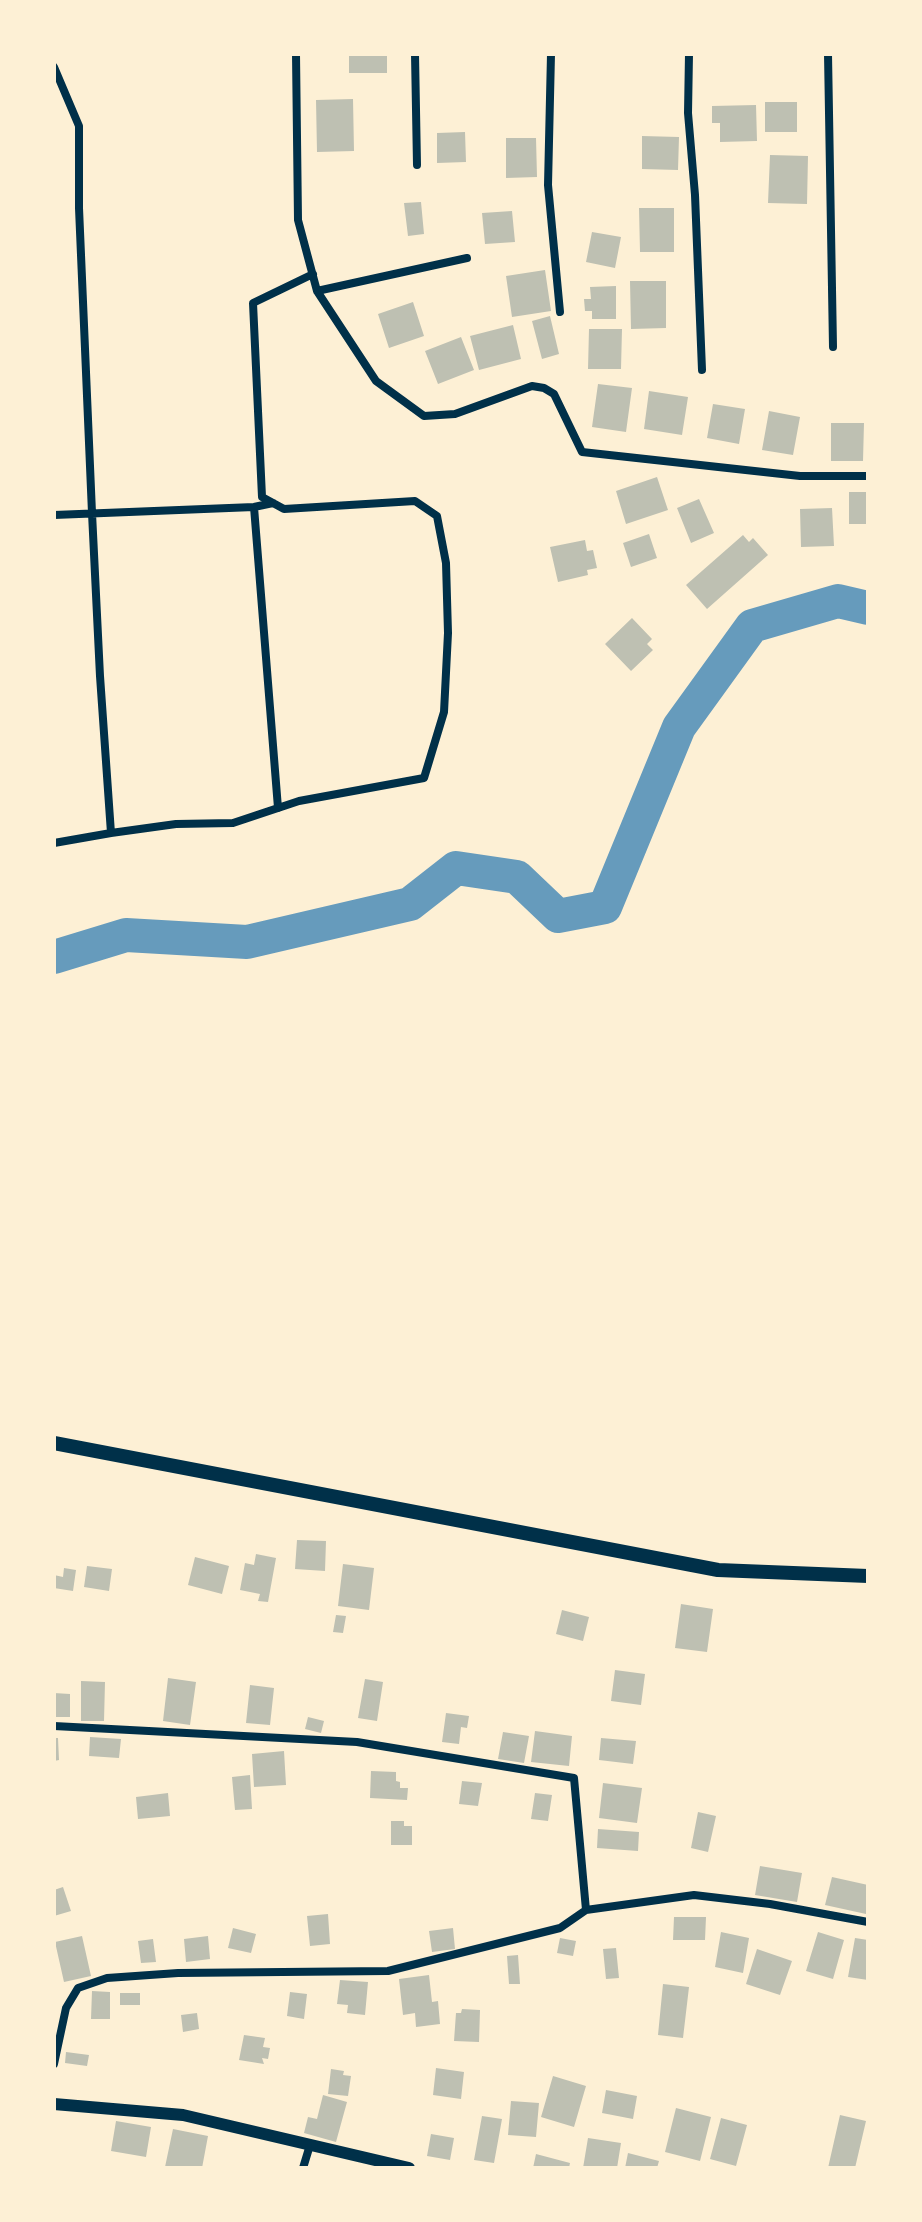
<!DOCTYPE html>
<html>
<head>
<meta charset="utf-8">
<style>
  body { margin:0 }
  #map { position:relative; width:922px; height:2222px; overflow:hidden; background:#fdf0d5; font-family:Rubik,sans-serif }
  canvas { display:block }
  .frame { position:absolute; inset:0; border:56px solid #fdf0d5; pointer-events:none }
</style>
</head>
<body>
<div id="map">
<canvas width="922" height="2222"></canvas>
<div class="frame"></div>
</div>
<script>
const ctx = document.querySelector('canvas').getContext('2d');
ctx.lineJoin = 'round';
const toPath = rows => new Path2D(rows.map(r => 'M' + r).join(''));
function stroke(path, color, width, dash) { ctx.strokeStyle = color; ctx.lineWidth = width; ctx.lineCap = dash ? 'butt' : 'round'; ctx.setLineDash(dash || []); ctx.stroke(path); }
function fill(path, color) { ctx.fillStyle = color; ctx.fill(path, 'evenodd'); }
stroke(toPath([
  [54,957,126,935,247,942,410,904,456,868,517,877,558,916,605,907,679,727,752,626,838,601,868,608]
]), '#669bbc', 34);
fill(toPath([
  [349,54,387,54,387,73,349,73],
  [353,99,354,151,317,152,316,100],
  [765,102,797,102,797,132,765,132],
  [756,105,757,141,720,142,720,123,712,123,712,106],
  [465,132,466,162,437,163,437,133],
  [642,136,679,137,678,170,642,169],
  [506,138,536,138,537,177,506,178],
  [770,155,808,156,807,204,768,203],
  [421,202,424,234,408,236,404,203],
  [639,208,674,208,674,252,640,252],
  [512,211,515,242,485,244,482,213],
  [592,232,621,237,615,268,586,262],
  [545,270,551,311,512,317,506,276],
  [630,281,666,281,666,328,631,329],
  [616,286,616,319,592,319,592,311,585,311,584,299,591,299,590,287],
  [413,302,424,336,389,348,378,314],
  [550,316,559,354,542,359,532,321],
  [513,325,521,359,479,370,470,336],
  [589,329,622,329,621,369,588,369],
  [461,337,474,370,438,384,425,351],
  [598,384,632,388,626,432,592,427],
  [649,391,688,397,682,435,644,429],
  [713,404,745,409,739,444,707,438],
  [769,411,800,417,793,455,762,450],
  [831,423,864,423,863,461,831,461],
  [657,477,668,510,626,524,616,491],
  [849,492,868,492,868,524,849,524],
  [699,499,714,533,691,543,677,508],
  [832,508,834,546,801,547,800,509],
  [649,534,657,558,631,567,623,543],
  [743,535,749,542,753,538,768,555,707,609,686,585],
  [585,540,587,551,593,550,597,568,587,570,588,575,558,582,550,547],
  [632,618,652,639,647,644,653,650,631,671,605,644],
  [297,1540,326,1541,325,1571,295,1569],
  [256,1554,276,1558,268,1602,258,1601,260,1594,240,1590,245,1563,254,1565],
  [195,1557,229,1566,222,1594,188,1585],
  [343,1564,374,1568,369,1610,338,1606],
  [87,1566,112,1569,109,1591,84,1587],
  [64,1568,76,1570,73,1591,54,1588,54,1575,63,1577],
  [681,1604,713,1609,707,1652,675,1648],
  [562,1610,589,1617,583,1641,556,1634],
  [336,1615,346,1616,343,1633,333,1632],
  [615,1670,645,1674,641,1705,611,1701],
  [168,1678,196,1682,190,1725,163,1721],
  [365,1679,383,1682,377,1721,358,1718],
  [81,1681,105,1682,104,1721,81,1721],
  [250,1685,274,1688,270,1725,246,1723],
  [54,1693,70,1694,70,1717,54,1717],
  [446,1713,469,1716,467,1728,461,1727,459,1744,442,1742],
  [308,1717,324,1721,321,1733,305,1729],
  [535,1731,572,1736,569,1766,531,1762],
  [503,1732,529,1736,524,1763,498,1759],
  [90,1737,121,1739,119,1758,89,1756],
  [54,1738,58,1738,59,1760,54,1761],
  [601,1738,636,1741,633,1764,599,1760],
  [284,1751,286,1785,254,1787,252,1754],
  [371,1771,396,1772,396,1781,400,1782,400,1788,408,1788,407,1800,370,1798],
  [250,1775,252,1809,235,1810,232,1777],
  [462,1781,482,1783,478,1806,459,1804],
  [603,1783,642,1788,637,1823,599,1818],
  [168,1793,170,1816,138,1819,136,1797],
  [535,1793,552,1795,548,1821,531,1819],
  [698,1812,716,1816,708,1852,691,1848],
  [391,1821,404,1821,404,1826,412,1826,412,1845,391,1845],
  [598,1829,639,1832,638,1851,597,1848],
  [760,1866,802,1873,797,1902,755,1895],
  [832,1877,868,1885,866,1914,825,1905],
  [63,1887,71,1911,54,1916,54,1890],
  [328,1914,330,1944,310,1946,307,1916],
  [674,1917,706,1917,705,1940,673,1940],
  [233,1928,256,1934,251,1953,228,1948],
  [453,1928,455,1949,432,1952,429,1931],
  [721,1932,749,1938,743,1973,715,1967],
  [818,1932,844,1940,833,1979,806,1971],
  [82,1936,91,1976,64,1982,55,1942],
  [208,1936,210,1959,186,1962,184,1939],
  [560,1938,576,1941,573,1956,557,1953],
  [855,1938,868,1940,868,1980,848,1977],
  [153,1939,156,1962,141,1963,138,1941],
  [616,1948,619,1978,606,1979,603,1949],
  [757,1949,792,1961,780,1995,746,1984],
  [518,1955,520,1984,509,1984,507,1956],
  [429,1975,432,2002,438,2001,440,2024,416,2027,415,2013,403,2015,399,1979],
  [340,1980,368,1982,365,2015,347,2013,348,2005,337,2004],
  [663,1984,689,1987,683,2038,658,2035],
  [92,1991,110,1992,110,2019,91,2019],
  [290,1992,307,1994,304,2019,287,2016],
  [120,1993,140,1993,140,2005,120,2005],
  [462,2009,480,2010,479,2042,454,2041,456,2013,461,2013],
  [197,2013,199,2029,183,2032,181,2015],
  [244,2035,265,2038,263,2047,270,2048,268,2059,262,2058,264,2064,239,2060],
  [66,2052,89,2055,87,2066,65,2063],
  [436,2068,464,2072,461,2099,433,2095],
  [331,2069,344,2071,343,2075,351,2076,348,2096,328,2094],
  [553,2076,586,2086,574,2127,541,2117],
  [606,2090,637,2096,633,2119,602,2113],
  [323,2095,347,2102,336,2142,304,2133,308,2117,317,2119],
  [511,2101,539,2103,536,2137,508,2135],
  [676,2108,711,2117,700,2161,665,2152],
  [840,2115,866,2121,855,2168,828,2168],
  [482,2116,502,2119,494,2163,474,2160],
  [721,2118,747,2125,736,2166,710,2159],
  [116,2121,151,2127,146,2157,111,2151],
  [173,2129,208,2136,202,2168,165,2167],
  [431,2134,454,2138,450,2160,427,2156],
  [588,2138,621,2143,617,2168,583,2168],
  [628,2153,659,2161,657,2168,625,2168],
  [536,2154,570,2163,569,2168,533,2168]
]), '#bec0b2');
stroke(toPath([
  [296,54,298,220,317,291,376,381,424,416,455,414,532,386,544,388,554,394,582,452,800,476,868,476],
  [415,54,417,165],
  [551,54,548,185,560,312],
  [689,54,688,113,695,195,702,370],
  [828,54,833,347],
  [54,67,79,126,79,208,92,513,100,676,111,833],
  [317,291,467,258],
  [254,507,278,808],
  [54,515,254,507,273,503],
  [54,843,111,833,176,824,233,823,299,801,424,778,444,712,448,633,446,563,437,516,415,501,284,509,262,497,253,303,313,274],
  [54,1726,357,1742,574,1778,586,1910],
  [54,2064,66,2008,78,1988,107,1978,178,1973,388,1971,560,1928,586,1910,694,1895,770,1904,868,1922],
  [303,2168,310,2145]
]), '#003049', 8);
stroke(toPath([
  [54,2104,183,2115,409,2168]
]), '#003049', 12);
stroke(toPath([
  [54,1443,718,1570,868,1576]
]), '#003049', 14);
</script>
</body>
</html>
